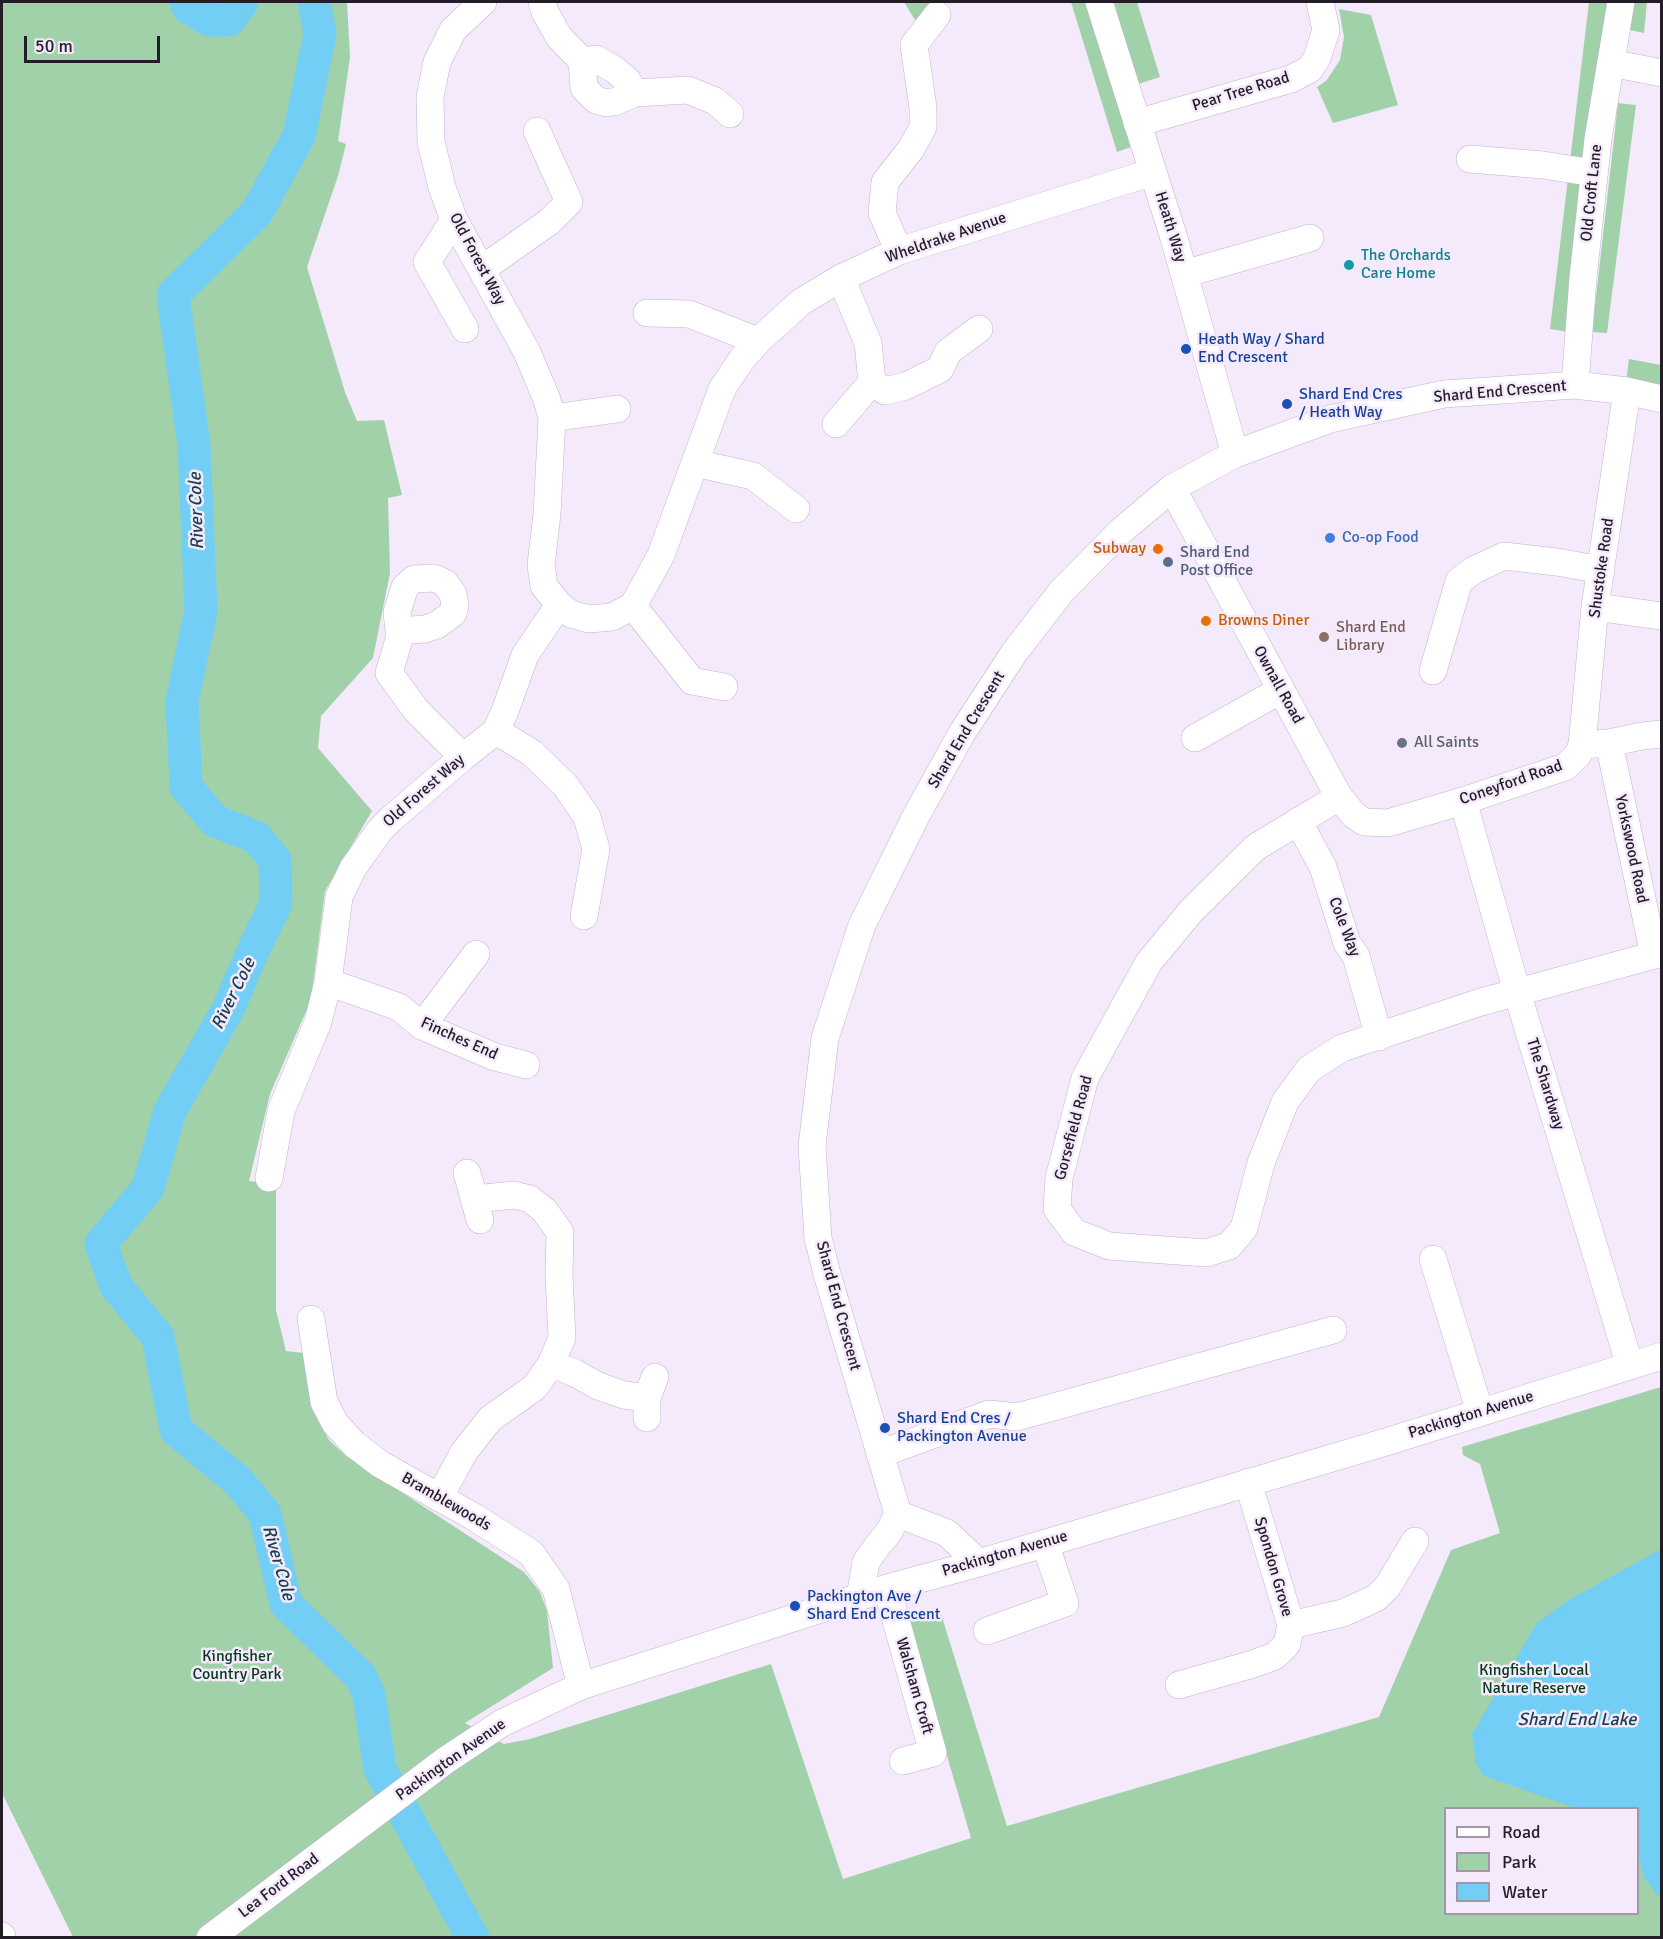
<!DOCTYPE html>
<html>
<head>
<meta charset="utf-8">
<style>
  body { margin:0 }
  #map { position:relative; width:1663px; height:1939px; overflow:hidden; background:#f5eafc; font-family:Signika,sans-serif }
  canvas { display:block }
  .frame { position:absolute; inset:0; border:3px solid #241d28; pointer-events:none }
  .legend { position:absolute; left:1444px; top:1807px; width:195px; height:108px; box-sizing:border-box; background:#f5eafc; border:2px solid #a198a7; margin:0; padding:8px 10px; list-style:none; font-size:18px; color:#241d28 }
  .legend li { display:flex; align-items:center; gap:12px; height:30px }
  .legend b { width:30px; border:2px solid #a198a7 }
  .scale { position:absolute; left:24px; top:36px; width:136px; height:27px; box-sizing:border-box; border:3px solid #241d28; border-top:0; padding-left:8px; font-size:18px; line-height:21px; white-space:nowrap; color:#241d28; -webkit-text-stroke:4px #f5eafc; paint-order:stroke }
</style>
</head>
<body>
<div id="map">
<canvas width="1663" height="1939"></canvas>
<div class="frame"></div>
<ul class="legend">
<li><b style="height:8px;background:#fff"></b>Road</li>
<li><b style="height:16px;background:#a1d1a9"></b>Park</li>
<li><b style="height:16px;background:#73cef5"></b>Water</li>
</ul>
<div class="scale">50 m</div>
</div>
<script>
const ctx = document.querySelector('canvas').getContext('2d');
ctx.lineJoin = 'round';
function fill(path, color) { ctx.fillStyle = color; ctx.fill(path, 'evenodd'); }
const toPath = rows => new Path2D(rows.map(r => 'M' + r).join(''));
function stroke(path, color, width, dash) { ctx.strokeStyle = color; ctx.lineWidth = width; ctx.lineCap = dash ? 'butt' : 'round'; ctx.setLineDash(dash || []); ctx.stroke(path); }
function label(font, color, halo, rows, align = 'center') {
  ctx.font = font + ' Signika,sans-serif'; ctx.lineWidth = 5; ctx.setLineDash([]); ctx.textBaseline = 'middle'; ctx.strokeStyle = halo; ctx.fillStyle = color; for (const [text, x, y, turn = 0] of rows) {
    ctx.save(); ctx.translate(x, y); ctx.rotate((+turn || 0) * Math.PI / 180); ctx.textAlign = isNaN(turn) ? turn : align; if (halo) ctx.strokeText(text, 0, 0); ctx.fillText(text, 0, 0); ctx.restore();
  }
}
fill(toPath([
  [2,2,347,2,350,57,338,141,346,144,338,176,307,267,345,392,357,421,384,420,402,495,388,498,390,573,373,658,321,716,318,748,372,811,325,891,311,1000,270,1094,249,1181,276,1184,276,1310,286,1351,304,1353,317,1418,329,1440,346,1456,524,1572,540,1592,547,1611,553,1668,465,1723,504,1744,530,1739,771,1664,843,1879,971,1838,908,1622,941,1614,1007,1826,1379,1717,1451,1550,1500,1533,1480,1464,1463,1455,1462,1447,1661,1387,1661,1937,73,1937,2,1793],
  [1446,1808,1638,1808,1638,1914,1446,1914],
  [904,2,936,2,937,7,915,20],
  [1071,2,1088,2,1131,147,1117,152],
  [1114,2,1137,2,1160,77,1138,84],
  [1589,2,1611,2,1569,332,1550,329],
  [1629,2,1647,2,1644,33,1625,29],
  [1339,9,1371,15,1398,105,1333,123,1317,87,1326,81,1340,60,1344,37],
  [1618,103,1636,105,1607,333,1592,332],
  [1629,359,1661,365,1661,392,1626,383]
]), '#a1d1a9');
fill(toPath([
  [1661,1549,1661,1899,1644,1878,1638,1850,1638,1808,1576,1808,1484,1776,1476,1764,1472,1734,1537,1623,1569,1600]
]), '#73cef5');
stroke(toPath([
  [186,2,188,7,209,20,229,20,242,2],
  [314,2,320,34,299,136,257,212,173,295,194,445,201,611,182,701,186,787,215,821,256,837,275,860,276,903,253,951,228,1009,170,1111,148,1188,101,1244,116,1286,158,1337,176,1430,238,1481,265,1514,286,1604,361,1677,369,1695,380,1769,473,1938]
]), '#73cef5', 33);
const minor = toPath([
  [483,2,453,30,437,62,430,97,431,142,442,187,454,220,527,352,547,400,552,418,547,514,541,565,544,586,559,605,571,614,589,619,612,617,633,606,661,555,722,389,742,359,758,341,801,302,841,278,899,251,1153,172],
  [542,2,545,12,559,37,582,61,596,59,615,70,627,80,635,93,688,90,715,101,730,114],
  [1099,2,1174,238,1235,454],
  [582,61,584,88,596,100,607,103,614,102,635,93],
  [1611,63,1662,73],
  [1137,123,1291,79,1310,69,1317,58,1326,30,1320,2],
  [1470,159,1543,165,1594,173],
  [454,220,427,262,465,329],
  [899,251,882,213,885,182,911,149,923,127,923,108,914,45,937,15],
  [482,269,549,222,569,202,537,131],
  [1184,274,1310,238],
  [841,278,868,343,872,382,885,391,906,386,940,369,948,352,979,329],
  [647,313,689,314,758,341],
  [1575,385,1583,278,1598,139,1621,2],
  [552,418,617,409],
  [836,424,872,382],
  [695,463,753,476,796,509],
  [1172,488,1339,797,1354,815,1364,822,1388,823,1463,801,1565,767,1578,755,1582,745,1609,743,1642,736,1662,734],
  [633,606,692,681,724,687],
  [1595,607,1662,616],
  [399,631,425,629,437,625,453,613,455,606,453,594,445,583,434,578,414,579,405,587,397,612,399,631,400,636,389,673,416,710,463,757],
  [1433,671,1459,581,1474,570,1504,556,1557,562,1601,570],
  [496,731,532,753,565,785,587,817,596,849,584,916],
  [1195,738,1281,690],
  [1609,743,1654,955],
  [1582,745,1595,607,1627,391],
  [1339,797,1256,847,1192,910,1149,962,1085,1078,1059,1178,1057,1209,1074,1232,1109,1246,1206,1253,1229,1246,1244,1228,1261,1163,1285,1102,1309,1069,1342,1048,1481,1002,1662,953],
  [1463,801,1517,992,1630,1366],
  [1298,821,1323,867,1347,943,1356,956,1379,1037],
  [328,982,399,1007,422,1026,495,1057,526,1065],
  [422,1026,476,954],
  [467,1173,480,1220],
  [269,1178,281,1111,318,1022,328,982,339,897,353,868,380,830,391,819,463,757,496,731,505,711,525,655,559,605],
  [1433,1259,1480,1412],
  [311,1319,324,1402,335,1423,354,1444,380,1464,474,1517,531,1553,556,1589,581,1686],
  [551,1364,575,1373,598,1386,624,1395,647,1398],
  [647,1418,647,1398,655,1377],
  [880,1454,989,1414,1017,1417,1333,1330],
  [439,1498,464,1452,490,1419,535,1387,551,1364,562,1338,559,1275,560,1232,544,1210,530,1199,514,1195,475,1199],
  [898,1514,947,1533,979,1563],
  [887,1588,933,1753,903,1761],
  [860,1597,866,1562,878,1545,889,1532,898,1514,827,1274,818,1238,812,1146,825,1038,862,925,916,816,962,733,1014,653,1061,592,1121,531,1172,488,1235,454,1330,419,1444,394,1575,385,1627,391,1662,399],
  [1291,1625,1343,1613,1376,1598,1388,1586,1415,1541],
  [987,1631,1065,1603,1045,1543],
  [1179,1685,1253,1664,1275,1656,1287,1644,1291,1625,1248,1482],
  [2,1936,2,1938],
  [210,1938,446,1760,502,1723,581,1686,887,1588,979,1563,1389,1441,1662,1356]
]);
stroke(minor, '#c3b2ce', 28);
stroke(minor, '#fff', 27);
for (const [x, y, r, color] of [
  [1349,265,6,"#0f9aa8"],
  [1186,349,6,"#1a4fb4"],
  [1287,404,6,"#1a4fb4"],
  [1330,538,6,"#3f7fe0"],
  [1158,549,6,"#e8710a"],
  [1168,562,6,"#5c6f8a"],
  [1206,621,6,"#e8710a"],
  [1324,637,6,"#8d6e63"],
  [1402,743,6,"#6b7280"],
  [885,1428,6,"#1a4fb4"],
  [795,1606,6,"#1a4fb4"]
]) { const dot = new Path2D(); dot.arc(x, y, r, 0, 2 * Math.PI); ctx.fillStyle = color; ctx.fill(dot); stroke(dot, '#f5eafc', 2); }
label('16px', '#241d28', '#f5eafc', [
  ["Pear Tree Road",1241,92,-17],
  ["Old Croft Lane",1592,193,-84],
  ["Heath Way",1170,227,73],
  ["Wheldrake Avenue",946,238,-19],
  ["Old Forest Way",477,259,62],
  ["Shard End Crescent",1500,392,-5],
  ["Shustoke Road",1602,568,-82],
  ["Ownall Road",1278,685,61],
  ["Shard End Crescent",967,730,-59],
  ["Coneyford Road",1511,783,-19],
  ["Old Forest Way",424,791,-41],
  ["Yorkswood Road",1631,849,78],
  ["Cole Way",1344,927,69],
  ["Finches End",459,1039,24],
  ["The Shardway",1545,1084,73],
  ["Gorsefield Road",1074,1128,-75],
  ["Shard End Crescent",838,1306,75],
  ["Packington Avenue",1471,1415,-17],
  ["Bramblewoods",446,1502,30],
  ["Packington Avenue",1005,1554,-16],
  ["Spondon Grove",1273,1567,74],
  ["Walsham Croft",914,1686,74],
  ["Packington Avenue",451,1760,-35],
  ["Lea Ford Road",279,1886,-37]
]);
label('16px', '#0d838f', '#f5eafc', [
  ["The Orchards",1361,256],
  ["Care Home",1361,274]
], 'left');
label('16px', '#164399', '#f5eafc', [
  ["Heath Way / Shard",1198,340],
  ["End Crescent",1198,358],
  ["Shard End Cres",1299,395],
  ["/ Heath Way",1299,413],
  ["Shard End Cres /",897,1419],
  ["Packington Avenue",897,1437],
  ["Packington Ave /",807,1597],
  ["Shard End Crescent",807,1615]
], 'left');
label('16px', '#366cbe', '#f5eafc', [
  ["Co-op Food",1342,538]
], 'left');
label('16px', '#c56008', '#f5eafc', [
  ["Subway",1146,549],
  ["Browns Diner",1218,621,"left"]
], 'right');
label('16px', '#4e5e75', '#f5eafc', [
  ["Shard End",1180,553],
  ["Post Office",1180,571]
], 'left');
label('16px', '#785e54', '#f5eafc', [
  ["Shard End",1336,628],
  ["Library",1336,646]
], 'left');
label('16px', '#5b616d', '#f5eafc', [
  ["All Saints",1414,743]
], 'left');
label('16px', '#053a18', '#f5eafc', [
  ["Kingfisher",237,1657],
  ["Country Park",237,1675],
  ["Kingfisher Local",1534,1671],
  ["Nature Reserve",1534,1689]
]);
label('italic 18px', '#163f4f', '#f5eafc', [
  ["River Cole",197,511,-92],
  ["River Cole",234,994,-64],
  ["River Cole",278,1563,74],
  ["Shard End Lake",1577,1720]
]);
</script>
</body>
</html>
